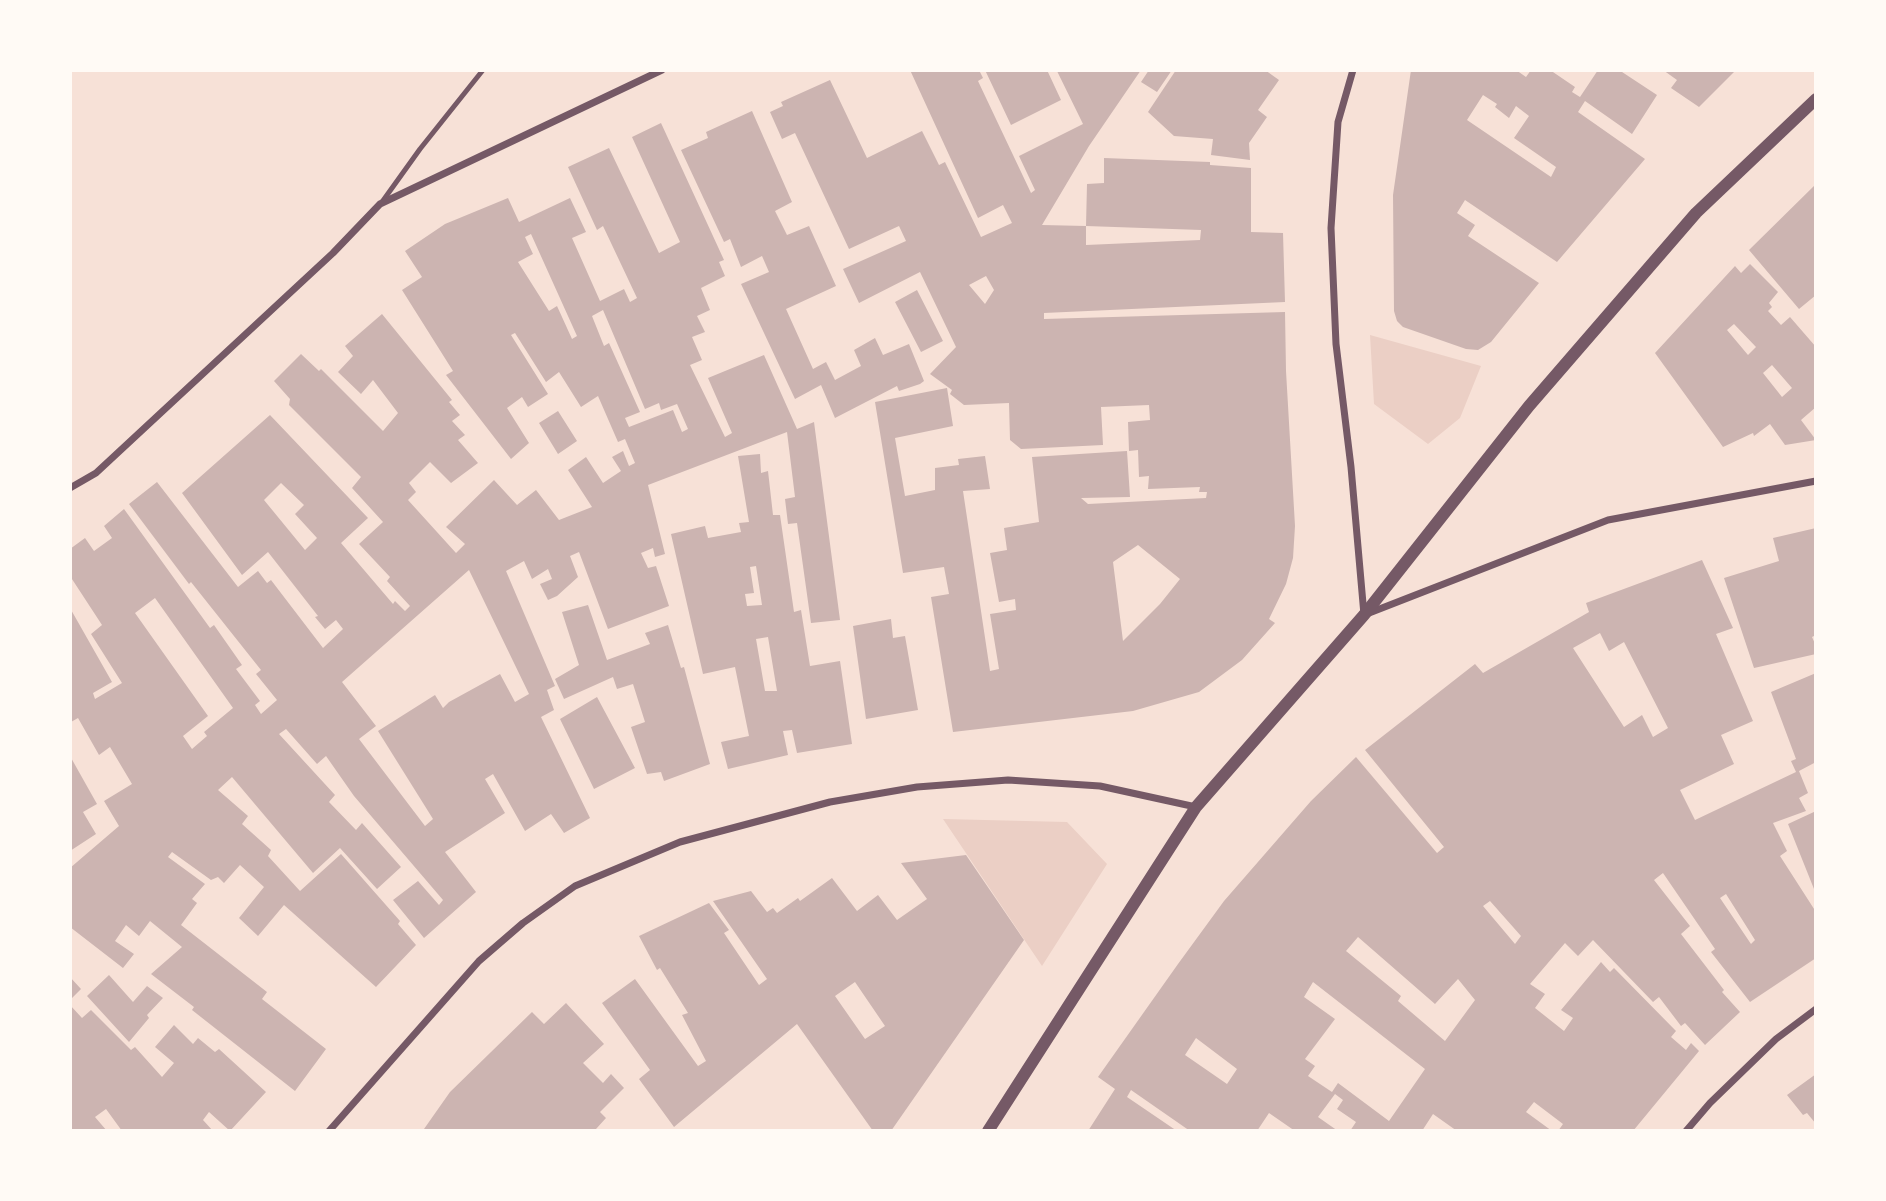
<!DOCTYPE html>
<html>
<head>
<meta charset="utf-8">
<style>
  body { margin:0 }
  #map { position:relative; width:1886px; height:1201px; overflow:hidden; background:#f7e1d7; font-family:Overpass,sans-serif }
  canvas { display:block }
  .frame { position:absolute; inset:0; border:72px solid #fffaf5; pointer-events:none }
</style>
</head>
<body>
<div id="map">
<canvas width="1886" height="1201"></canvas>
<div class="frame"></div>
</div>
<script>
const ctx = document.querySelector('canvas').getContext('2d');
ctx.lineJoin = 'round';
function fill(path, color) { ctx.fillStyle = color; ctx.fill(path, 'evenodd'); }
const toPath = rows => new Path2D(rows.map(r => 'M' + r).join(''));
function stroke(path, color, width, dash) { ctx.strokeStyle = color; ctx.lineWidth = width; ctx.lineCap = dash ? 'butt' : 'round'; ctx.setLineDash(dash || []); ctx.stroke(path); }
fill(toPath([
  [1370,335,1481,366,1460,418,1428,444,1374,404],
  [943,819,1067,822,1107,864,1042,966]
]), '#ebcfc5');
fill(toPath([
  [910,70,979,70,983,78,978,81,1031,193,1035,190,1019,156,1083,124,1057,71,1141,70,1089,146,1042,225,1086,226,1086,245,1200,240,1201,230,1086,226,1087,184,1104,183,1104,158,1210,162,1210,165,1251,168,1251,232,1283,233,1285,302,1044,313,1044,319,1285,312,1286,371,1295,526,1293,558,1286,584,1269,619,1275,623,1242,660,1199,692,1133,711,953,732,931,597,949,594,944,567,903,573,875,402,947,388,953,426,895,438,905,496,935,490,935,468,959,465,958,459,985,456,990,489,963,491,990,671,999,669,990,614,1016,610,1015,599,999,602,990,553,1007,550,1004,528,1039,522,1032,457,1127,451,1130,497,1081,498,1088,504,1206,498,1207,492,1199,492,1200,487,1148,489,1149,476,1139,477,1138,450,1129,451,1128,422,1150,420,1149,405,1101,407,1103,445,1021,449,1010,440,1009,403,964,405,950,394,952,390,930,374,956,347,920,272,859,303,843,269,906,241,899,226,849,249,795,133,782,139,770,112,783,106,781,102,830,80,867,158,922,131,939,165,945,162,981,237,1012,223,1003,205,978,218],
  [986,276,994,290,985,304,969,285],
  [1138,545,1180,579,1160,604,1123,641,1113,562],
  [985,70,1047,70,1061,100,1011,125],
  [1149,70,1172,70,1157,92,1141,82],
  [1176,70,1265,70,1279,80,1258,110,1267,117,1249,143,1250,160,1211,155,1213,139,1174,136,1148,112],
  [1411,70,1516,70,1526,77,1531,70,1550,70,1575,87,1572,92,1580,97,1598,70,1619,70,1657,95,1632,134,1585,101,1578,112,1645,159,1557,262,1465,200,1457,213,1475,225,1468,236,1539,283,1491,342,1478,350,1466,349,1403,327,1397,321,1394,311,1393,195],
  [1483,95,1497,104,1495,107,1509,118,1516,106,1529,116,1514,138,1556,167,1551,177,1467,120],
  [1663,70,1736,70,1699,107,1671,88,1677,80],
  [752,111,792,202,775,211,787,235,809,226,836,286,786,309,813,369,826,362,835,380,861,366,854,350,875,338,883,355,909,344,924,381,920,384,899,391,897,386,835,418,821,385,795,399,741,284,769,272,762,256,741,267,730,239,724,242,681,150,708,138,706,132],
  [661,123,724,260,719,262,725,276,701,288,710,310,697,316,705,332,692,337,702,360,690,365,725,437,732,433,708,378,764,355,797,429,814,422,840,620,811,623,797,523,788,524,785,499,795,497,787,432,648,485,665,554,655,557,653,548,641,553,648,568,656,566,669,606,608,629,579,552,570,556,578,577,557,596,548,600,540,584,552,579,548,569,532,579,524,561,506,571,555,686,547,690,554,710,541,717,590,818,564,833,551,814,525,831,493,774,485,779,505,813,445,852,476,892,424,938,393,900,418,881,439,905,443,900,354,796,326,756,317,764,286,729,279,734,335,795,329,802,356,830,362,823,401,867,377,889,340,848,313,873,232,777,218,790,248,816,242,824,271,850,268,856,300,891,341,854,400,921,398,924,416,945,376,987,284,905,258,936,239,918,264,887,240,865,224,883,218,877,211,880,172,852,168,857,205,884,192,899,197,903,181,925,267,992,262,999,326,1049,295,1091,192,1010,194,1007,151,974,182,947,150,921,139,936,126,925,115,941,134,954,123,968,70,927,70,913,72,911,70,906,70,868,119,826,104,801,132,784,110,747,99,755,78,718,71,722,70,720,70,608,112,682,93,693,95,699,122,683,91,634,102,625,70,576,70,549,85,538,94,551,112,538,104,526,124,509,210,628,214,625,242,665,236,669,260,701,255,705,261,714,277,700,256,674,261,670,191,582,189,584,129,504,157,482,238,587,258,571,267,583,271,580,323,648,343,629,336,620,325,629,315,617,318,616,268,552,242,575,182,493,270,415,368,518,341,543,393,604,395,601,405,611,410,606,387,581,390,577,359,544,383,522,352,488,361,477,289,405,290,399,274,381,301,354,319,371,321,369,383,431,398,413,373,380,361,394,338,372,353,356,345,346,382,314,452,400,449,402,460,415,452,421,465,435,458,440,478,463,451,483,430,462,409,483,416,492,408,500,456,553,465,544,446,527,494,480,517,505,536,490,559,520,592,507,568,470,586,457,603,483,621,471,612,457,623,451,629,466,635,463,625,439,618,442,598,396,581,407,559,372,546,382,515,333,511,335,548,394,528,407,522,397,507,408,529,443,511,459,446,375,453,371,402,290,422,277,405,251,445,224,508,198,519,222,570,198,586,232,572,238,600,301,624,289,630,302,637,298,603,226,597,230,568,167,609,148,659,253,680,242,632,137],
  [531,234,577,336,572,339,557,306,549,311,518,262,533,254,525,237],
  [603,310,645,409,659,403,661,410,677,404,688,429,682,432,673,410,629,427,625,418,640,412,609,343,604,346,592,316],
  [281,483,304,505,295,514,317,538,305,550,264,500],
  [469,570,529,694,515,702,500,674,449,702,443,708,435,695,378,731,433,819,425,826,359,739,376,726,342,682],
  [155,598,233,708,204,732,207,736,192,749,183,736,208,716,135,613],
  [1816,184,1816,295,1799,309,1749,250],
  [1750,264,1778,292,1769,303,1772,307,1768,311,1781,325,1790,317,1816,347,1816,407,1801,420,1816,440,1785,445,1770,424,1754,436,1753,433,1723,447,1655,353,1735,266,1741,273],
  [1734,324,1756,347,1748,355,1727,330],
  [1772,365,1792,388,1782,397,1763,373],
  [917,290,943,341,921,352,895,302],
  [558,411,577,441,558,454,539,423],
  [760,454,761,473,768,471,773,515,780,515,794,612,801,610,810,666,840,661,852,744,797,753,792,730,783,731,788,755,728,769,721,742,749,736,735,667,703,674,671,534,705,526,708,538,741,532,739,523,749,522,738,456],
  [756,566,762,605,747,606,745,594,754,593,750,567],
  [768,637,777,691,765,691,756,639],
  [1816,528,1816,635,1812,637,1816,646,1816,654,1754,668,1724,578,1779,561,1773,538],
  [1702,560,1733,628,1716,634,1753,721,1721,735,1734,764,1680,790,1695,820,1796,772,1791,761,1796,759,1771,692,1816,673,1816,762,1799,771,1808,793,1799,798,1806,811,1773,823,1787,851,1780,856,1816,912,1816,958,1750,1002,1711,952,1715,949,1663,873,1654,880,1690,926,1681,934,1724,990,1722,992,1740,1012,1705,1045,1685,1023,1681,1026,1659,997,1653,1002,1593,940,1578,956,1565,943,1530,984,1545,994,1535,1008,1564,1031,1573,1018,1561,1010,1601,962,1610,972,1614,968,1676,1031,1671,1037,1686,1050,1691,1043,1699,1051,1633,1131,1558,1131,1563,1124,1534,1102,1526,1112,1552,1131,1457,1131,1433,1114,1422,1131,1350,1131,1356,1122,1337,1109,1343,1100,1335,1094,1318,1117,1338,1131,1295,1131,1269,1113,1257,1131,1190,1131,1131,1090,1127,1097,1177,1131,1088,1131,1115,1089,1098,1077,1178,964,1224,901,1311,801,1356,757,1437,853,1444,847,1365,750,1475,664,1483,673,1589,612,1586,603],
  [1600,633,1609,651,1624,642,1668,728,1653,737,1642,715,1624,727,1573,648],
  [1726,894,1755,940,1751,944,1720,898],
  [1490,901,1521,936,1515,944,1483,906],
  [1358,937,1435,1004,1458,979,1475,1000,1445,1041,1398,1001,1401,996,1346,951],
  [1313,982,1425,1069,1389,1121,1338,1083,1332,1092,1308,1076,1315,1066,1305,1059,1335,1019,1304,997],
  [1196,1038,1237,1069,1227,1084,1185,1055],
  [588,605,607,660,650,644,645,633,668,625,681,668,684,667,710,764,664,781,661,772,647,774,631,727,645,722,633,684,617,689,613,677,564,699,555,679,579,665,562,612],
  [891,619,893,638,905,636,918,710,866,719,853,626],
  [597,697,635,768,594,789,560,719],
  [70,756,97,804,83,812,96,834,70,851],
  [1816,811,1816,894,1788,824],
  [966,855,1024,940,891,1131,873,1131,797,1024,674,1127,639,1079,650,1070,602,1003,635,979,698,1066,706,1061,682,1015,688,1013,660,968,657,970,639,936,709,903,729,930,724,933,759,985,767,979,713,901,751,891,767,912,773,908,777,913,798,898,800,901,832,878,857,911,878,895,897,920,927,899,901,863],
  [855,982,885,1026,865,1039,835,996],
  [109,975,133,1002,147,986,163,998,147,1015,149,1018,129,1042,87,996],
  [70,977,81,989,70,1000],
  [566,1003,604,1044,583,1063,603,1083,611,1074,624,1088,600,1112,606,1118,596,1129,598,1131,427,1131,424,1129,450,1092,532,1012,544,1024],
  [70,1005,82,1018,91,1010,131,1050,135,1047,162,1077,174,1063,155,1047,174,1025,193,1044,198,1038,215,1052,219,1049,266,1092,230,1131,209,1112,203,1120,213,1131,122,1131,106,1109,95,1117,107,1131,70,1131],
  [1816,1074,1816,1124,1807,1113,1803,1115,1787,1095]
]), '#ccb4b1');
stroke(toPath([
  [382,202,420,149,483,70]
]), '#755966', 5);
stroke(toPath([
  [1353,70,1338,122,1331,228,1336,344,1351,467,1364,615,1608,520,1816,481],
  [70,488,96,473,333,253,380,204,662,70],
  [329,1131,479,961,523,923,575,886,680,842,830,802,917,787,1008,780,1100,786,1196,807],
  [1686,1131,1710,1103,1776,1039,1816,1009]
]), '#755966', 7);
stroke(toPath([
  [988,1131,1196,807,1364,615,1529,406,1696,213,1816,99]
]), '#755966', 12);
</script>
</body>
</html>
